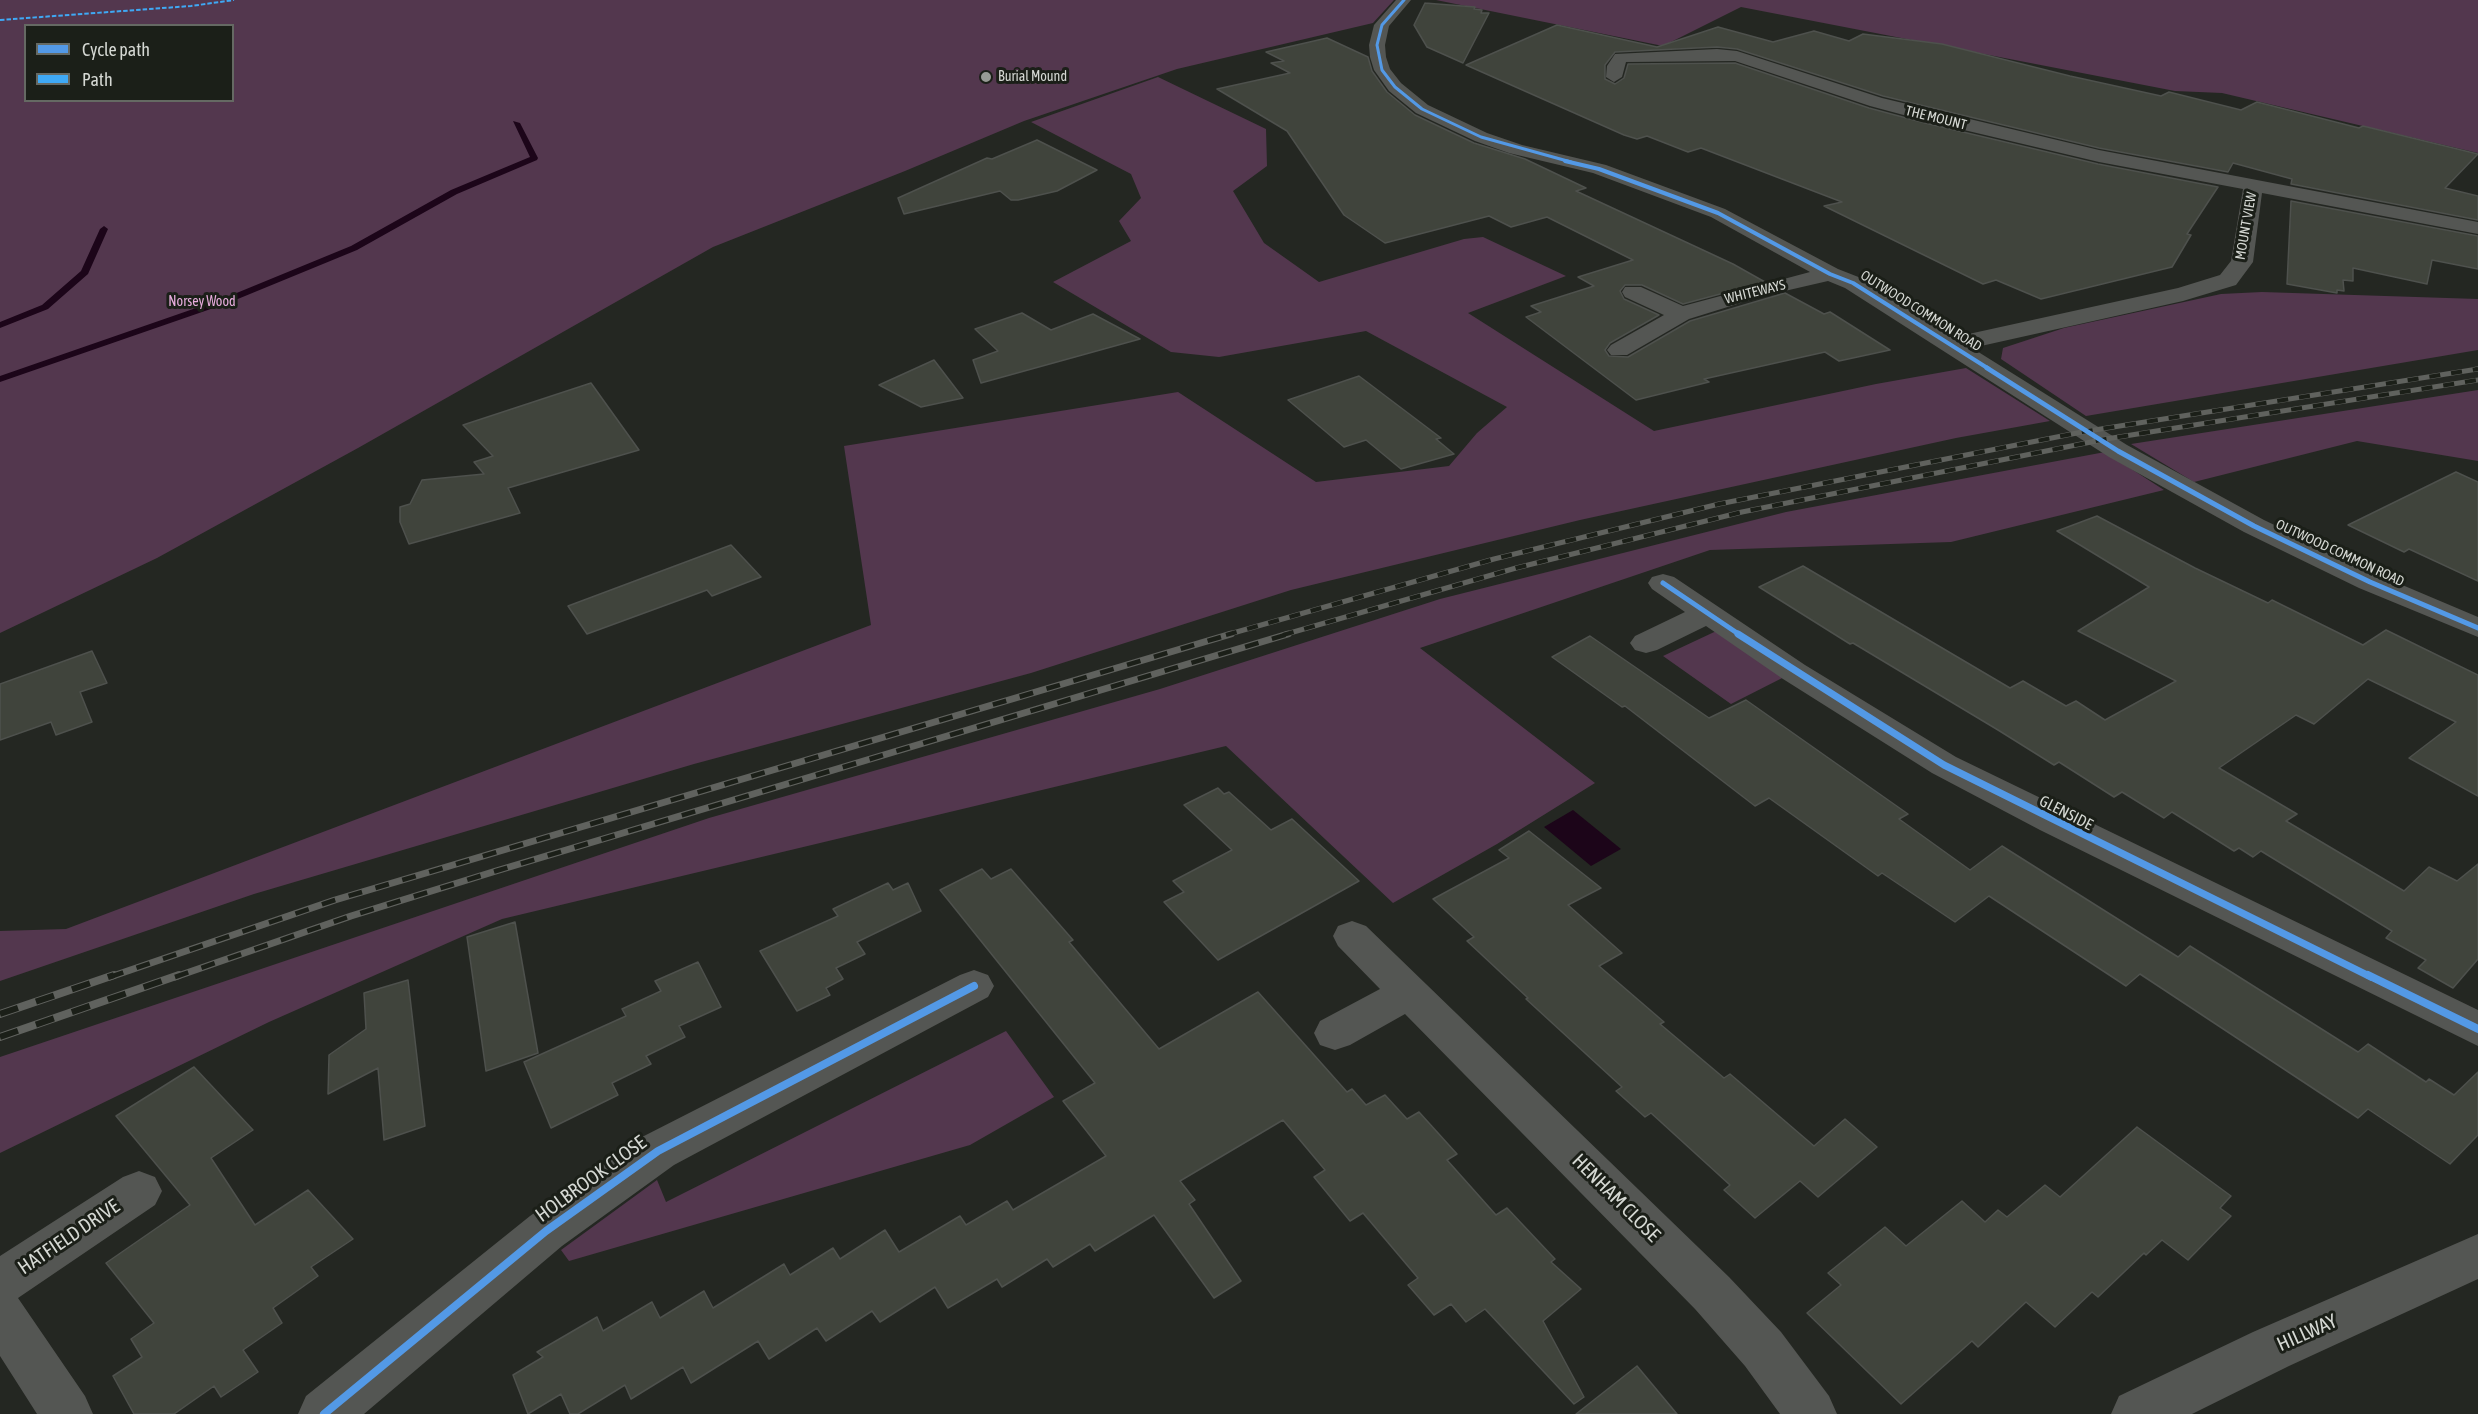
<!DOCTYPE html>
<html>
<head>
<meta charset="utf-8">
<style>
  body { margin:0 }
  #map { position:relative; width:2478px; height:1414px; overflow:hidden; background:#242722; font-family:"Asap Condensed",sans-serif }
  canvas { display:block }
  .legend { position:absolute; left:24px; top:24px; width:210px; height:78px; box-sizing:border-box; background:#1b1f18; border:2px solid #656963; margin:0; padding:8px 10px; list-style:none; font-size:18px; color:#d5d8d3 }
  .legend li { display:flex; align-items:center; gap:12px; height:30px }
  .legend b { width:30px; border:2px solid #656963 }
</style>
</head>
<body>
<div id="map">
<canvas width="2478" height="1414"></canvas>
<ul class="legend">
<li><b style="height:8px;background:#5399e6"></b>Cycle path</li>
<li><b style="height:8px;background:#3fa9f5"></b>Path</li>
</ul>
</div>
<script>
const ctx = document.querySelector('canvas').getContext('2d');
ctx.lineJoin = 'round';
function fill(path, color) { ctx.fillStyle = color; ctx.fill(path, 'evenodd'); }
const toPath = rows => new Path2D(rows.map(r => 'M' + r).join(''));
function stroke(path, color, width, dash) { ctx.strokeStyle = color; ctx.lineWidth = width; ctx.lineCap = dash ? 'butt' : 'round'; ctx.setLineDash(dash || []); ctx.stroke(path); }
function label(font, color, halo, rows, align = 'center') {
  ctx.font = font + ' "Asap Condensed",sans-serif'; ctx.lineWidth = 6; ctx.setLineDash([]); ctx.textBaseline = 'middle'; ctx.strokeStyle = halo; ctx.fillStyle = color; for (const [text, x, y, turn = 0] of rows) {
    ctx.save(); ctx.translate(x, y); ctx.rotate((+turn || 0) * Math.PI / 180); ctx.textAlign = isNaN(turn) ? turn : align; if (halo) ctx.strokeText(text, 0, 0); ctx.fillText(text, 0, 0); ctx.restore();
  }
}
fill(toPath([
  [0,0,1394,0,1373,23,1177,69,1024,121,905,171,713,247,358,448,157,558,0,633],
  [26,26,232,26,232,100,26,100],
  [1436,0,2478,0,2478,153,2222,93,2175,91,1741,7,1663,46],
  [1158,77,1266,129,1267,166,1233,191,1264,243,1319,282,1464,239,1483,237,1566,276,1468,313,1654,431,1876,384,1966,368,2050,421,1956,438,1580,520,1291,590,1031,673,694,764,254,894,0,981,0,931,66,929,871,625,844,446,1178,392,1316,482,1449,466,1477,433,1507,407,1366,331,1219,357,1171,352,1053,282,1131,241,1119,221,1141,198,1131,174,1031,122],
  [2262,292,2478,299,2478,350,2086,416,2001,359,2003,348,2064,328,2221,294],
  [2478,390,2478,461,2357,441,2194,482,2131,444],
  [2105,452,2164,490,1951,542,1710,550,1420,648,1595,783,1497,844,1393,903,1226,746,502,919,269,1022,0,1153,0,1057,709,818,1160,689,1440,599,1786,512],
  [1727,626,1794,672,1731,704,1663,656],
  [1006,1031,1054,1097,970,1145,569,1261,561,1250,657,1180,666,1202]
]), '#53374e');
fill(toPath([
  [1573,810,1621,849,1591,866,1544,827]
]), '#1c0519');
fill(toPath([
  [513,121,520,123,538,158,537,160,457,194,357,250,228,303,0,382,0,376,222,299,351,246,451,190,530,157,513,121],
  [104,226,108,229,88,274,48,309,0,328,0,322,42,305,81,271,100,229,104,226]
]), '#1c0519');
const building = toPath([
  [1425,3,1475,7,1474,9,1482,10,1481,13,1489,13,1463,63,1427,47,1414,25,1425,3],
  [1557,25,1657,47,1718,27,1773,42,1814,31,1849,41,1863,34,1942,44,2070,76,2161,96,2169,92,2241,110,2257,102,2359,128,2363,126,2478,154,2445,188,2478,196,2478,220,2291,184,2292,179,2233,163,2228,172,2099,148,1883,96,1737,49,1717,47,1615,52,1605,65,1605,79,1615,84,1624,78,1628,64,1735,63,1869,108,1925,123,2098,164,2218,187,2187,234,2191,235,2172,267,2041,299,1996,280,1983,284,1824,206,1842,202,1701,148,1688,152,1647,136,1637,139,1624,135,1466,65,1557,25],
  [1327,38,1368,57,1372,71,1387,92,1415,115,1474,143,1525,159,1586,188,1576,191,1733,264,1765,282,1683,304,1642,285,1625,285,1620,291,1624,299,1659,315,1610,343,1605,350,1609,356,1628,357,1690,321,1785,293,1824,314,1830,312,1890,350,1839,361,1825,352,1704,379,1709,382,1636,400,1526,317,1541,312,1531,306,1594,286,1578,277,1633,260,1547,217,1511,227,1489,216,1385,243,1344,215,1287,131,1217,89,1290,73,1271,63,1284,61,1266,52,1327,38],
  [1037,140,1097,170,1057,191,1018,200,1011,200,1000,191,904,214,898,198,987,158,992,159,1037,140],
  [2291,201,2478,236,2478,269,2432,260,2427,284,2353,268,2353,281,2343,280,2344,291,2337,290,2337,293,2287,284,2291,201],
  [1022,313,1051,330,1093,314,1140,339,981,383,973,360,998,351,975,329,1022,313],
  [934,360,963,398,921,407,879,385,934,360],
  [1359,376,1441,438,1436,439,1454,454,1401,469,1366,440,1344,447,1288,400,1359,376],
  [591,383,639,450,508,488,520,513,409,544,400,522,400,507,410,504,422,480,484,474,474,462,493,456,463,425,591,383],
  [2456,472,2478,482,2478,581,2409,549,2404,552,2348,525,2456,472],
  [2097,516,2195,568,2268,603,2272,600,2363,645,2386,630,2478,675,2478,796,2409,758,2456,722,2368,679,2314,724,2296,715,2219,768,2297,814,2286,821,2404,891,2429,867,2457,881,2478,864,2478,959,2453,988,2418,968,2426,960,2386,938,2392,931,2261,851,2253,857,2239,848,2234,851,2172,812,2164,818,2122,792,2114,797,2059,762,2054,765,1998,730,1853,643,1850,644,1759,587,1803,566,2010,688,2023,681,2066,706,2076,701,2105,720,2176,681,2078,631,2149,587,2057,531,2097,516],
  [731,545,761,577,712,596,707,590,587,634,568,606,731,545],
  [1590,636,1709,718,1746,700,1908,814,1899,819,1970,870,2002,846,2178,957,2190,946,2358,1052,2368,1044,2426,1082,2429,1079,2454,1095,2478,1072,2478,1135,2450,1164,2368,1109,2358,1118,2140,974,2126,986,1989,896,1955,922,1882,873,1878,876,1769,798,1755,806,1625,706,1622,707,1552,657,1590,636],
  [92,651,107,683,80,692,92,722,56,735,51,722,0,740,0,684,92,651],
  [1218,788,1224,794,1229,792,1271,830,1292,819,1359,881,1218,960,1164,902,1184,892,1173,881,1232,850,1184,805,1218,788],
  [1529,831,1601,888,1568,905,1622,953,1599,966,1664,1022,1660,1024,1724,1078,1730,1074,1814,1146,1845,1119,1877,1147,1818,1197,1800,1181,1755,1218,1724,1190,1730,1185,1651,1113,1645,1117,1616,1091,1622,1087,1526,999,1528,998,1467,941,1474,937,1433,899,1509,858,1499,850,1529,831],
  [982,869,991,879,1011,869,1073,940,1069,942,1159,1049,1258,992,1347,1092,1352,1089,1366,1105,1385,1095,1407,1119,1419,1112,1457,1154,1447,1160,1496,1215,1507,1208,1555,1259,1551,1262,1581,1289,1543,1321,1584,1397,1574,1404,1485,1309,1466,1322,1451,1304,1434,1315,1408,1285,1418,1278,1363,1213,1350,1221,1314,1177,1325,1170,1283,1120,1180,1181,1195,1200,1189,1204,1241,1281,1214,1298,1154,1215,1095,1251,1090,1244,1053,1267,1047,1259,1002,1287,997,1279,948,1308,935,1287,880,1322,872,1311,826,1341,817,1328,769,1359,758,1341,691,1383,683,1367,631,1399,625,1385,578,1414,570,1414,561,1394,528,1414,513,1375,543,1357,537,1352,597,1317,603,1331,652,1302,660,1318,704,1291,713,1308,784,1264,790,1275,833,1248,840,1259,885,1230,899,1252,960,1216,966,1225,1007,1201,1013,1210,1106,1156,1063,1101,1095,1083,940,890,982,869],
  [888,883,893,890,908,883,921,911,857,942,865,954,836,968,843,979,826,988,830,995,797,1011,760,951,838,916,833,909,888,883],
  [515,922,538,1053,486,1071,467,937,515,922],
  [698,962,721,1007,679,1026,685,1037,646,1056,651,1064,612,1083,618,1095,551,1128,524,1062,626,1016,622,1009,661,991,655,981,698,962],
  [408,980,425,1126,384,1140,378,1068,328,1094,329,1055,366,1029,364,993,408,980],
  [194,1067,253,1130,211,1158,255,1225,308,1190,353,1239,311,1267,318,1276,273,1308,282,1323,243,1350,258,1372,221,1397,214,1386,174,1414,134,1414,113,1376,142,1357,131,1339,154,1323,106,1263,190,1205,116,1116,194,1067],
  [2137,1127,2231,1196,2220,1208,2231,1216,2188,1260,2162,1240,2146,1255,2144,1253,2098,1297,2092,1292,2055,1327,2026,1302,1978,1347,1972,1341,1901,1404,1807,1313,1841,1285,1828,1273,1885,1227,1906,1246,1962,1201,1985,1222,1998,1210,2007,1217,2045,1185,2060,1197,2137,1127],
  [1637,1366,1677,1414,1576,1414,1637,1366]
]);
fill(building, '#40443c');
stroke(building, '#4e514d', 1.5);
fill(toPath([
  [1396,0,1411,0,1389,26,1385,45,1386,57,1390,69,1401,83,1428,105,1487,133,1522,145,1606,165,1725,209,1838,269,1861,278,1955,337,2178,288,2220,275,2231,261,2243,189,2099,162,1926,121,1870,106,1735,61,1626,62,1622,77,1614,82,1606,77,1607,66,1615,54,1717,49,1737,51,1882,98,2099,150,2478,222,2478,234,2262,193,2253,262,2236,285,2183,301,1972,348,2127,445,2264,520,2381,576,2478,617,2478,637,2359,588,2244,532,2109,457,1845,288,1828,281,1763,296,1689,319,1627,355,1611,355,1607,350,1611,345,1664,315,1625,297,1622,292,1625,287,1641,287,1683,306,1810,272,1711,217,1593,173,1509,153,1475,141,1416,113,1389,91,1374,70,1370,57,1369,45,1374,25,1396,0],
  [1663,574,1674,577,1805,665,1956,757,2478,1010,2478,1046,2040,830,1932,773,1783,679,1706,626,1657,650,1646,653,1635,650,1630,643,1635,636,1685,612,1652,589,1648,583,1652,577,1663,574],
  [1352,921,1366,926,1729,1277,1781,1332,1829,1396,1837,1414,1780,1414,1745,1366,1695,1309,1405,1014,1350,1045,1335,1050,1320,1045,1314,1033,1320,1021,1380,989,1338,946,1333,936,1338,926,1352,921],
  [974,970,988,975,994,986,988,997,674,1165,562,1246,364,1414,298,1414,306,1396,530,1216,642,1137,960,975,974,970],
  [139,1171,155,1177,162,1191,155,1205,18,1298,85,1396,93,1414,37,1414,0,1356,0,1256,123,1177,139,1171],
  [2478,1234,2478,1279,2289,1366,2192,1414,2111,1414,2119,1396,2253,1332,2478,1234]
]), '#545653');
const railFar3 = toPath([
  [2475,369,2478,369]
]);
const railFar2 = toPath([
  [1226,635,1494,559,1719,504,2082,432,2478,369],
  [1283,635,1516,568,1742,512,2106,439,2478,380]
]);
const railFar1 = toPath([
  [110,977,335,900,1231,634],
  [175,977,351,916,496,871,1288,634]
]);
const rail = toPath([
  [0,1014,114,975],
  [0,1037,179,975]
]);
stroke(railFar3, '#60625e', 4.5);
stroke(railFar2, '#60625e', 5);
stroke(railFar1, '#60625e', 7);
stroke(rail, '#60625e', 8);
stroke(railFar3, '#1b1f18', 3, [9]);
stroke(railFar2, '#1b1f18', 4, [11]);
stroke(railFar1, '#1b1f18', 4.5, [14]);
stroke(rail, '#1b1f18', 6, [19]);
stroke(toPath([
  [0,20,191,6,234,0]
]), '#3fa9f5', 2, [4.5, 2]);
stroke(toPath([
  [1404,0,1382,25,1377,45,1382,70,1395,87,1422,109,1481,137,1571,162]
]), '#5399e6', 3);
stroke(toPath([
  [1565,161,1599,169,1718,213,1830,274,1853,283,1989,369]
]), '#5399e6', 4);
stroke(toPath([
  [1987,368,2118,451,2254,526,2370,582,2478,628],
  [1663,583,1740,635]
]), '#5399e6', 5);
stroke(toPath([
  [1738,634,1944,765,2371,977]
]), '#5399e6', 7);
stroke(toPath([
  [2368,975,2478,1029],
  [324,1414,546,1231,658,1151,974,986]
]), '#5399e6', 8);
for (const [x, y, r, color] of [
  [986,77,6,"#979a95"]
]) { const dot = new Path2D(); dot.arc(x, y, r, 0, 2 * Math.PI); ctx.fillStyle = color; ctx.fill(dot); stroke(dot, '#1b1f18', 2); }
label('14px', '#d5d8d3', '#1b1f18', [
  ["Burial Mound",998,77]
], 'left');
label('14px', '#d5d8d3', '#1b1f18', [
  ["THE MOUNT",1936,118,14],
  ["MOUNT VIEW",2246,226,-80],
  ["WHITEWAYS",1755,292,-14],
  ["OUTWOOD COMMON ROAD",1921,311,32],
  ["OUTWOOD COMMON ROAD",2340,553,25]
]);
label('14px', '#e6acdc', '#1b1f18', [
  ["Norsey Wood",202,302]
]);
label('16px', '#d5d8d3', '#1b1f18', [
  ["GLENSIDE",2066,813,27]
]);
label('20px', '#d5d8d3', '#1b1f18', [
  ["HOLBROOK CLOSE",591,1179,-36],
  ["HENHAM CLOSE",1616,1198,45],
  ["HATFIELD DRIVE",69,1237,-34],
  ["HILLWAY",2307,1333,-24]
]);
</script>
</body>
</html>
